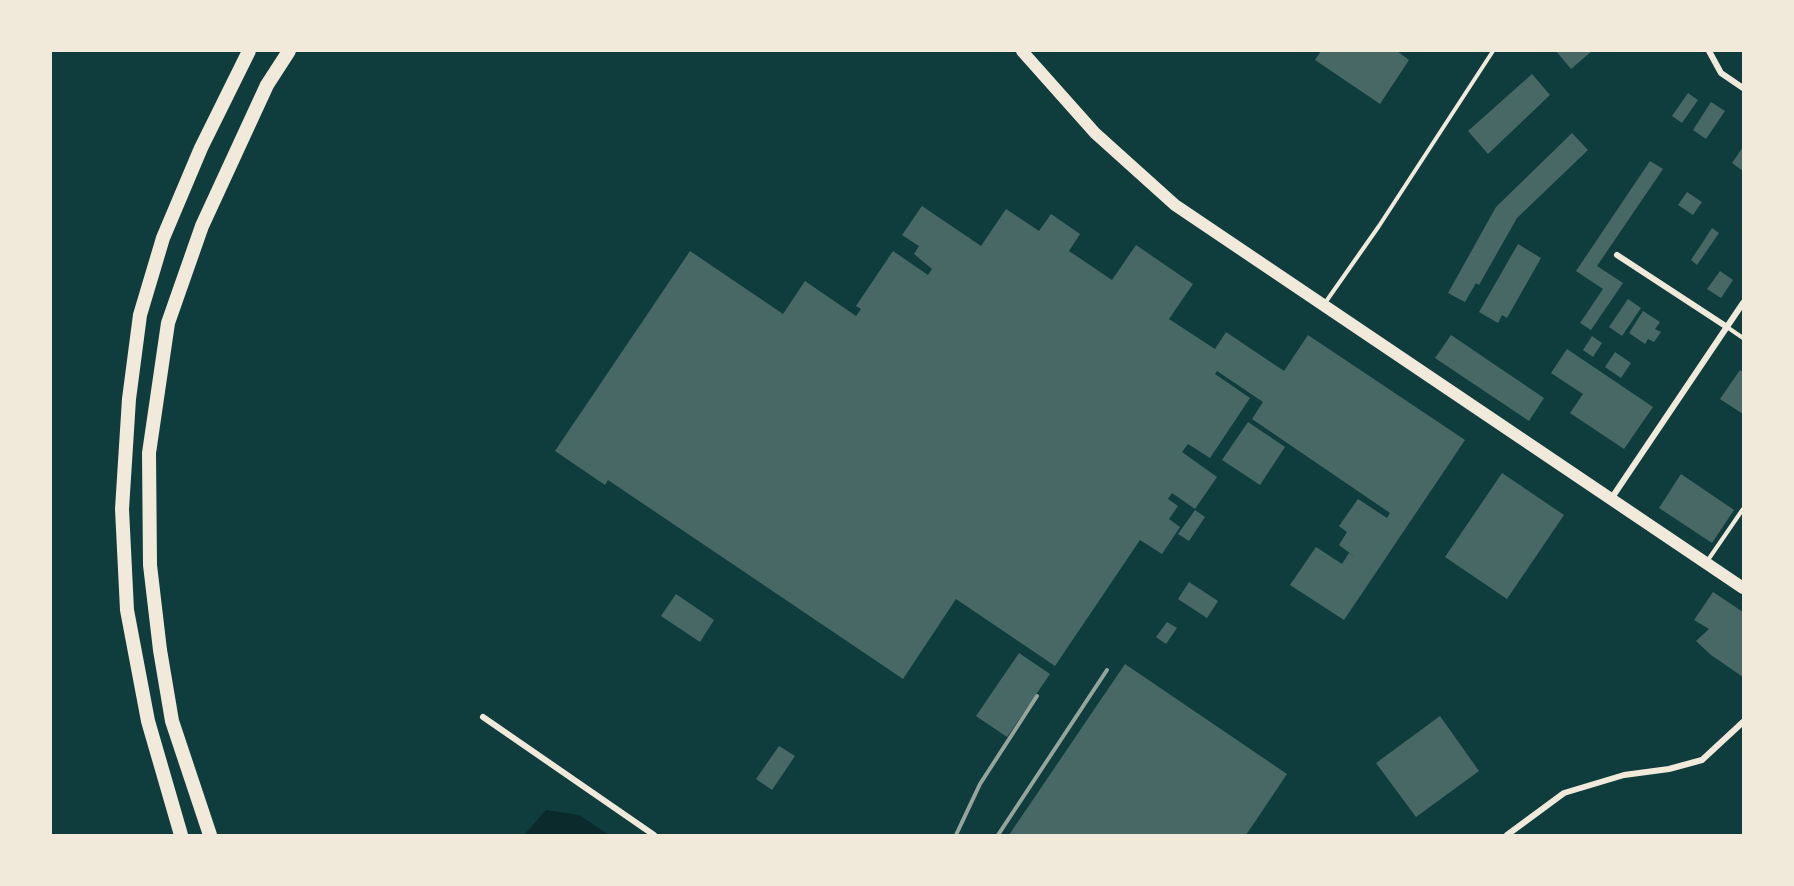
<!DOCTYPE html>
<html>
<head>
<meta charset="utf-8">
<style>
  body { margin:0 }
  #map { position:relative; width:1794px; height:886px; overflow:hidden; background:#0f3d3e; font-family:"Fira Sans",sans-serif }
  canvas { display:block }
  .frame { position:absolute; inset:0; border:52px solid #f1e9da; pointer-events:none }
</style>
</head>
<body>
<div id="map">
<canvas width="1794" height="886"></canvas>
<div class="frame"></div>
</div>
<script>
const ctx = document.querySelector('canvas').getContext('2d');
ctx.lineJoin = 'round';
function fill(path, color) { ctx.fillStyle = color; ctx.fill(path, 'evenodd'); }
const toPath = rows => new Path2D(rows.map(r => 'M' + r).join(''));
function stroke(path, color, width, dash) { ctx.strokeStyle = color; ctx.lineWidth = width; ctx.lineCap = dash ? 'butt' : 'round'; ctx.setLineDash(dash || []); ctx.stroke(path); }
fill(toPath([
  [546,810,579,815,609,835,524,835]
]), '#0a2a2b');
fill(toPath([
  [1321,51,1397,51,1409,60,1380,104,1315,60],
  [1556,51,1592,51,1571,69],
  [1532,74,1550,95,1488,154,1468,131],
  [1688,93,1698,100,1682,123,1672,116],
  [1711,102,1725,111,1706,139,1693,130],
  [1572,133,1588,150,1517,218,1479,285,1476,283,1465,302,1448,293,1496,207],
  [1743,147,1743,171,1732,163],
  [1650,161,1663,169,1597,266,1623,283,1591,330,1580,323,1603,289,1576,271],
  [1687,192,1702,202,1693,215,1678,205],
  [922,206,981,246,1006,209,1039,231,1051,214,1080,234,1069,251,1112,280,1136,245,1193,284,1169,319,1215,349,1226,332,1284,371,1308,335,1465,440,1344,620,1290,585,1316,547,1342,564,1349,553,1355,557,1339,545,1347,532,1339,526,1358,499,1387,518,1390,513,1252,419,1263,402,1217,371,1215,374,1250,398,1210,458,1188,444,1182,452,1217,477,1195,509,1172,493,1168,499,1178,506,1169,519,1180,527,1162,554,1140,540,1055,666,956,599,903,679,608,480,605,485,555,451,690,251,783,314,805,281,856,316,861,309,856,306,893,251,928,275,932,269,914,254,919,246,902,235],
  [1712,228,1719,233,1697,265,1691,260],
  [1518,244,1541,258,1507,318,1502,315,1498,323,1479,312],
  [1720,271,1733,280,1721,298,1707,289],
  [1628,299,1641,308,1622,336,1609,327],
  [1643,311,1660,322,1655,329,1661,332,1654,342,1648,339,1645,344,1629,333],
  [1451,335,1544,398,1529,421,1435,358],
  [1592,336,1602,343,1593,357,1583,350],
  [1567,349,1653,407,1624,449,1570,413,1583,394,1551,373],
  [1615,352,1631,363,1621,378,1605,367],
  [1740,370,1743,372,1743,414,1720,399],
  [1248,422,1285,447,1260,485,1222,460],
  [1502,473,1564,515,1507,599,1445,557],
  [1681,474,1734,510,1712,543,1659,508],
  [1195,510,1205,517,1189,541,1178,534],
  [1189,582,1218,601,1207,618,1178,599],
  [1713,592,1743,612,1743,677,1711,655,1696,641,1709,629,1694,620],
  [676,594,714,620,700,642,661,616],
  [1167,622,1177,628,1166,644,1156,637],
  [1019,653,1050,674,1007,737,976,716],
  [1125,664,1287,774,1246,835,1009,835],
  [1440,716,1479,771,1416,817,1376,763],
  [779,746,795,756,772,790,756,779]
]), '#486865');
stroke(toPath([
  [1325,303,1379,226,1493,51],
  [1727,327,1743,338],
  [1708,560,1743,509]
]), '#f1e9da', 4);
stroke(toPath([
  [1709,51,1721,73,1743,88],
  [1617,255,1727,327],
  [1611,499,1743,303],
  [483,717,654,835],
  [1507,835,1564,793,1624,775,1669,769,1702,760,1743,722]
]), '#f1e9da', 6);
stroke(toPath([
  [1022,51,1095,133,1175,205,1743,588]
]), '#f1e9da', 12);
stroke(toPath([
  [181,835,148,721,127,610,122,509,129,399,140,315,163,238,201,148,249,51],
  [210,835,172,721,160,650,150,565,149,453,168,323,202,226,267,85,289,51]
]), '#f1e9da', 14);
stroke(toPath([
  [956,835,980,784,1037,696],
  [998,835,1107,670]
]), '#97a49c', 4);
</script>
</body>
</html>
